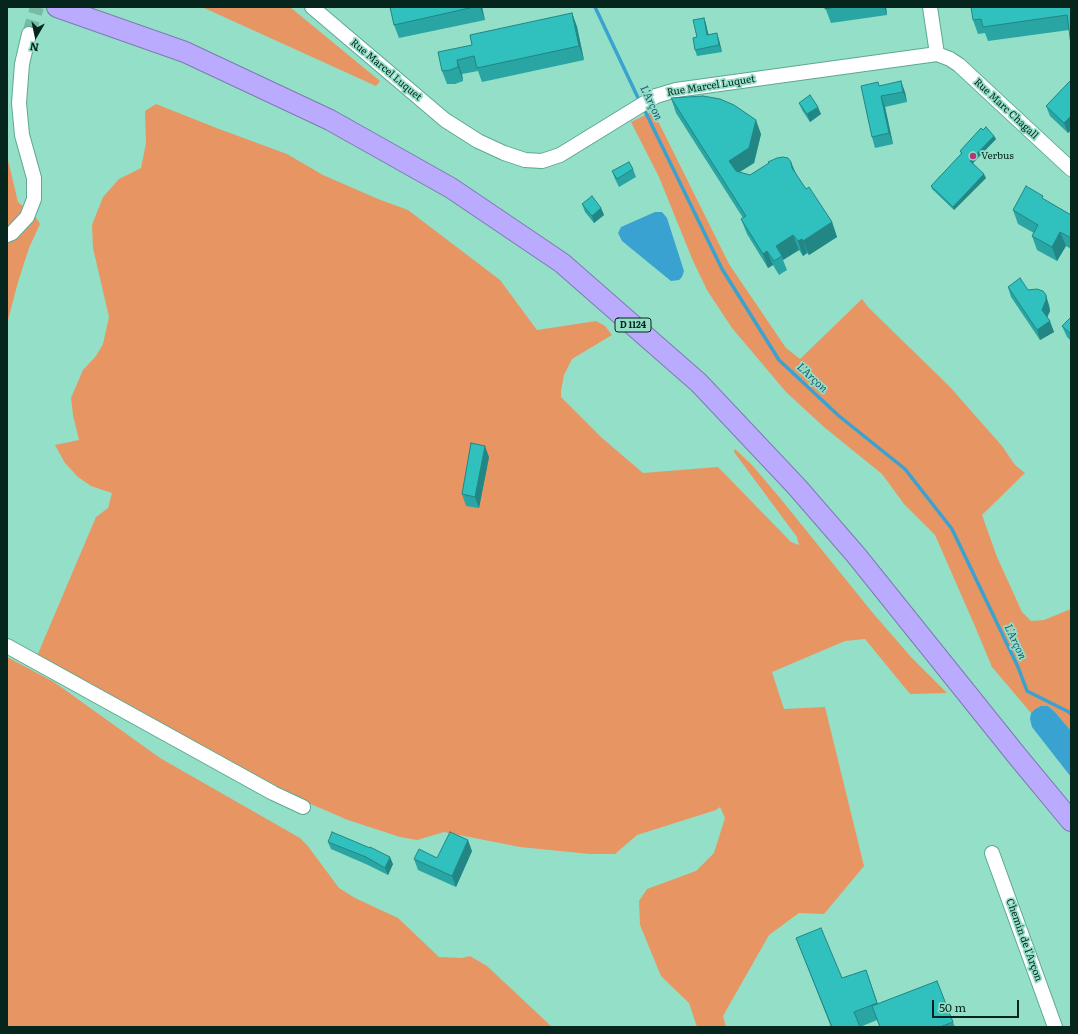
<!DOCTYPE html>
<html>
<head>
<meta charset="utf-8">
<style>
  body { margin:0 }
  #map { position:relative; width:1078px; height:1034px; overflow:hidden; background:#94dfc7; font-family:Literata,serif }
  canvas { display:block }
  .frame { position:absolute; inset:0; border:8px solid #05251d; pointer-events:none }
  .north { position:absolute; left:16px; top:16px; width:40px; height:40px; -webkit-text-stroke:3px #94dfc7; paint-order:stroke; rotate:189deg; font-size:11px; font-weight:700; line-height:16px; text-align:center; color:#05251d }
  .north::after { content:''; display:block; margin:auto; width:14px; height:18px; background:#05251d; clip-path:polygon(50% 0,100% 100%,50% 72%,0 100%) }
  .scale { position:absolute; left:932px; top:1000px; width:87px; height:18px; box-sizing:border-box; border:2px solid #05251d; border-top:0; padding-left:5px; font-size:12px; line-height:14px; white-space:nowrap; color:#05251d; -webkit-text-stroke:3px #94dfc7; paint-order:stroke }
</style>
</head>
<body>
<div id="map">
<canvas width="1078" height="1034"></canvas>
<div class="frame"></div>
<div class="north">N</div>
<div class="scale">50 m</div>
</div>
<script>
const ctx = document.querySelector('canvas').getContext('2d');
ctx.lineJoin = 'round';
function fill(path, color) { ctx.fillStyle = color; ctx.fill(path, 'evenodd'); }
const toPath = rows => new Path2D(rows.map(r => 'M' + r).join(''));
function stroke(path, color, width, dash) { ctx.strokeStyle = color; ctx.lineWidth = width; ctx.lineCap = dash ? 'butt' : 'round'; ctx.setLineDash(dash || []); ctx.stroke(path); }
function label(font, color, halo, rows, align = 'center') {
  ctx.font = font + ' Literata,serif'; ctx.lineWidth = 3.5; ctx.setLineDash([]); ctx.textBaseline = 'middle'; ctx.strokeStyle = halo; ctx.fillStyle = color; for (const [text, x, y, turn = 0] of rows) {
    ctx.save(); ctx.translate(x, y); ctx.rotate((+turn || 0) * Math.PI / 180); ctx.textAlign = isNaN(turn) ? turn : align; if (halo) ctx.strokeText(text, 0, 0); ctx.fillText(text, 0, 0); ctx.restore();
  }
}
fill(toPath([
  [202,7,290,7,380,81,376,86],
  [156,104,219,129,287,154,323,175,378,199,408,210,500,280,537,330,596,321,605,326,612,335,572,359,564,375,561,391,561,397,602,438,643,473,718,467,791,542,799,545,797,537,734,452,735,449,752,465,780,498,872,612,911,657,947,693,910,694,865,639,845,641,772,672,784,709,825,707,864,866,824,914,799,913,769,935,723,1016,726,1027,697,1027,689,1003,661,976,640,925,639,901,647,889,696,871,714,853,725,818,720,807,716,810,637,835,615,854,590,854,520,847,444,832,417,840,400,837,348,820,306,802,37,656,96,517,108,508,112,493,91,486,78,477,65,463,55,445,79,440,73,415,71,398,83,370,96,356,103,344,109,317,93,248,92,225,103,197,119,179,141,168,146,143,145,111],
  [653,111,729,264,786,348,800,359,862,299,868,307,950,387,1002,446,1015,465,1025,473,982,515,997,557,1022,612,1031,621,1044,620,1071,609,1071,731,1055,712,1048,706,1041,706,1035,709,1031,713,992,667,974,624,935,535,904,504,882,474,824,427,786,392,732,328,707,290,693,261,659,177,631,122],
  [7,156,18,202,35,216,40,224,29,248,18,282,7,324],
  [7,657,54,682,160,758,300,838,307,845,339,888,355,898,398,918,439,957,462,958,470,956,487,966,552,1027,7,1027]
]), '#e79663');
fill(toPath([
  [655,212,662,212,667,218,684,271,682,277,679,280,671,281,622,241,618,233,621,227],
  [1041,706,1048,706,1055,712,1071,731,1071,777,1032,727,1030,719,1031,713,1035,709]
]), '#3aa2d1');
stroke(toPath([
  [595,7,640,102],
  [643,107,722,269,779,360,839,416,905,469,952,529,1018,667,1027,691,1069,712,1071,714]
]), '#3aa2d1', 3.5);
stroke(toPath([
  [29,34,37,7]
]), '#77baa5', 14, [14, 7]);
const minor = toPath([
  [312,7,445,120,478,141,504,153,525,160,542,161,560,155,656,96,676,90,937,54,950,59,959,65,1071,169],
  [930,7,937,54],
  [7,235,12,233,27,217,34,199,34,178,22,135,19,103,22,64,29,34],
  [7,646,273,793,303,807],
  [992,853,1055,1027]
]);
const highway = toPath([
  [57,7,185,52,330,120,451,188,562,263,699,383,797,487,856,555,1018,757,1071,821]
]);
stroke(minor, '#5ea891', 16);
stroke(highway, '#7b7cb0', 22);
stroke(minor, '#fff', 14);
stroke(highway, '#bbabff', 20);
fill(toPath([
  [390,7,482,7,485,20,399,38,394,25],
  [825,7,886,7,887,15,831,23],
  [1071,7,1069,30,988,41,985,33,978,34,973,20],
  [572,13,577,27,584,60,482,82,478,71,462,74,463,81,455,84,447,84,442,71,472,45],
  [704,18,706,24,708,35,719,40,722,52,697,56,695,50,697,37],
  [1071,80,1071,130,1068,133,1050,116,1046,106],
  [880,85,905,92,907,102,885,107,893,144,875,148,872,137],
  [671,98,761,134,754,163,739,172,750,175,768,164,768,162,796,174,806,189,832,222,837,237,809,255,807,253,803,256,799,250,783,260,787,270,779,275,773,265,768,268,747,234,741,219,743,218,676,113],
  [799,103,821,114,810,122,802,110],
  [983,130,994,136,996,139,973,163,986,178,954,210,932,189,931,186,961,154,960,151],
  [633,169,636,177,619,187,615,179,612,171],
  [1044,199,1071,215,1071,249,1066,246,1057,261,1037,250,1032,236,1034,233,1018,224,1013,210],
  [582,204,601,208,604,215,594,223,585,212],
  [1008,287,1028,290,1049,305,1050,311,1047,317,1054,332,1040,340,1011,297],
  [1071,317,1071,341,1067,337,1062,326],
  [489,457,479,508,466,506,462,494],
  [328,842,393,864,388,875,368,865,331,849],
  [472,851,456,887,418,870,414,859,437,858],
  [796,938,842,978,866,970,878,1004,937,981,955,1027,880,1027,877,1020,860,1027,831,1027]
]), '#29a5a3');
fill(toPath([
  [480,7,482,7,485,20],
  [884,7,886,7,887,15],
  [572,13,577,27,584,60,579,46],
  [704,18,706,24,710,41,707,35],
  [717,33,719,40,722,52,719,45],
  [457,60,462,74,463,81,458,67],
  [901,81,905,92,907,102,903,92],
  [881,96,885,107,893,144,889,133],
  [818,107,821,114,810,122,807,114],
  [1071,116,1071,130,1068,133,1064,123],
  [756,120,761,134,754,163,735,175,729,161],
  [994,136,996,139,972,164,970,161],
  [791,162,797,176,792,168],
  [984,174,986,178,954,210,953,207],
  [601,208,604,215,594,223,592,216],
  [832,222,837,237,809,255,803,241],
  [1060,232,1066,246,1057,261,1052,247],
  [793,235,799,250,783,260,782,256,776,246],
  [802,239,807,253,803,256,798,241],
  [767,251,773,265,768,268,763,254],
  [1046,295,1049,305,1050,311,1046,320,1042,310],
  [1050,321,1054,332,1040,340,1037,330],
  [485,446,489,457,479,508,475,497],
  [468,840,472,851,456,887,452,876],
  [390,857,393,864,388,875,385,868]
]), '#228684');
const building = toPath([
  [390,7,474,7,394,25,390,7],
  [825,7,836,7,825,9,825,7],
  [971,7,1071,7,1071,45,1067,15,983,27,981,19,973,20,971,7],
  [572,13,579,46,477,68,474,56,457,60,458,67,450,70,442,71,438,52,472,45,470,35,572,13],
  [704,18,707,35,717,33,719,45,695,50,693,38,697,37,693,20,704,18],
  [1071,80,1071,116,1064,123,1046,106,1071,80],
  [901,81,903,92,881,96,889,133,872,137,861,86,878,82,879,86,901,81],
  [810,95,818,107,807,114,799,103,810,95],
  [703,96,720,99,734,105,756,120,749,148,729,161,736,171,750,175,769,163,768,162,777,158,783,157,788,158,791,162,792,168,806,189,809,187,832,222,803,241,802,239,798,241,793,235,776,246,782,256,774,261,767,251,763,254,741,219,746,216,671,98,703,96],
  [986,127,994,136,970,161,984,174,953,207,931,186,962,153,960,151,981,128,983,130,986,127],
  [629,162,633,169,617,179,612,171,629,162],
  [1026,186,1043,196,1042,198,1071,215,1071,238,1060,232,1052,247,1032,236,1038,225,1013,210,1026,186],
  [592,196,601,208,592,216,582,204,592,196],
  [1020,278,1028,290,1037,289,1043,291,1046,295,1046,300,1042,310,1050,321,1037,330,1008,287,1020,278],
  [1071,317,1071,334,1062,326,1071,317],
  [471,443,485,446,475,497,462,494,471,443],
  [332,832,370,848,370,847,390,857,385,868,366,857,328,842,332,832],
  [450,832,468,840,452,876,414,859,419,849,437,858,450,832],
  [821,928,842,978,866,970,877,1003,854,1012,860,1027,832,1027,796,938,821,928],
  [937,981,953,1022,940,1027,880,1027,872,1006,937,981]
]);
fill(building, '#30c0bd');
stroke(building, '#228684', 1);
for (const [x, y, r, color] of [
  [973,156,4,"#b9357b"]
]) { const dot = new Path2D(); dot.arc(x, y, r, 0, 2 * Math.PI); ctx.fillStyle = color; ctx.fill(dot); stroke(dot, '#94dfc7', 1.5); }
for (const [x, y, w] of [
  [633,325,36]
]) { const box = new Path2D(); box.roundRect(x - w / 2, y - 7, w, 14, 3); ctx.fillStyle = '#94dfc7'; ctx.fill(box); stroke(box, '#05251d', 1); }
label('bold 9px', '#05251d', null, [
  ["D 1124",633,325]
]);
label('10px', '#05251d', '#94dfc7', [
  ["Rue Marcel Luquet",386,70,40],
  ["Rue Marcel Luquet",711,86,-9],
  ["Rue Marc Chagall",1006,109,43],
  ["Chemin de l'Arçon",1024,940,70]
]);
label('10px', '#05251d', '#94dfc7', [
  ["Verbus",981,156]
], 'left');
label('italic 11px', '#235973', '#94dfc7', [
  ["L'Arçon",651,103,64],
  ["L'Arçon",812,378,43],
  ["L'Arçon",1015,642,65]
]);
</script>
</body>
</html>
